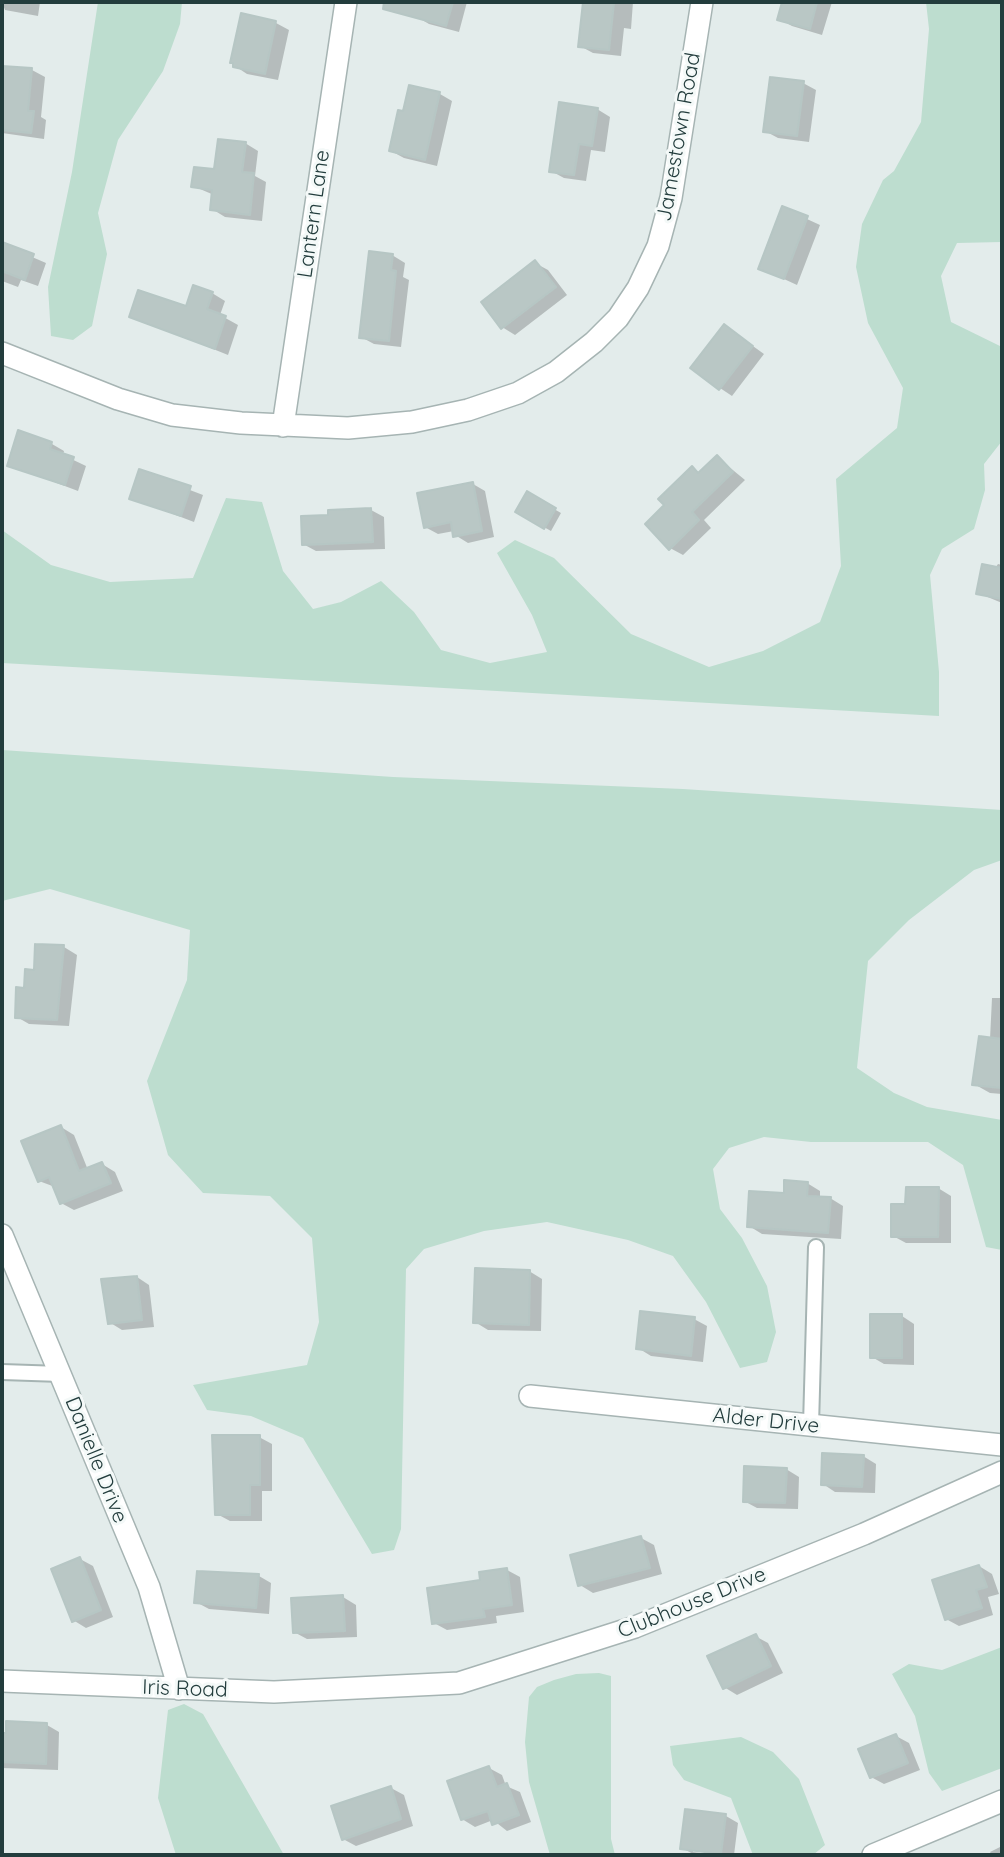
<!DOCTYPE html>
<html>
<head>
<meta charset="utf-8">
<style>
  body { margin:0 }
  #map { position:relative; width:1004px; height:1857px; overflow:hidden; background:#e3eceb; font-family:Quicksand,sans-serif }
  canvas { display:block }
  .frame { position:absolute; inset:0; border:4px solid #233d3d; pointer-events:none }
</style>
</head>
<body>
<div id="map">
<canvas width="1004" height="1857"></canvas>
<div class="frame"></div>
</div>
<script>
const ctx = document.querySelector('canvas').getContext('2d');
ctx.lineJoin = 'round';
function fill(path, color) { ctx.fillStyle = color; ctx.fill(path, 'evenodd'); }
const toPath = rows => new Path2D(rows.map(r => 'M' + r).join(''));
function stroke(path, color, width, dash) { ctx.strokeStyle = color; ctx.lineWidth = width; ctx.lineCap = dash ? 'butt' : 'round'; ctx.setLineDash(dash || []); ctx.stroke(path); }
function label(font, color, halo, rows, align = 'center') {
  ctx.font = font + ' Quicksand,sans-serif'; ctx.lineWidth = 6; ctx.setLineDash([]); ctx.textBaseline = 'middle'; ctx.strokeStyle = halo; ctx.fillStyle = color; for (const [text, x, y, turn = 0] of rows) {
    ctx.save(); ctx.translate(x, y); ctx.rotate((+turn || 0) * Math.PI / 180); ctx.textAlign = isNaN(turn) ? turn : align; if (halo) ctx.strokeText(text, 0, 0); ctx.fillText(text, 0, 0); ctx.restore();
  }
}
fill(toPath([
  [98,2,182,2,180,24,163,71,118,140,98,213,107,254,92,326,73,340,51,336,48,287,72,172],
  [926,2,1002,2,1002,242,957,243,941,276,951,322,1002,347,1002,441,984,464,985,490,974,529,942,549,930,575,939,672,939,716,2,663,2,530,51,565,110,582,193,578,226,498,262,502,283,571,313,609,341,602,381,581,414,612,441,650,490,663,547,652,532,615,497,553,515,540,554,558,631,634,709,667,763,651,820,622,841,566,836,479,897,428,903,388,868,323,856,267,862,224,883,180,894,171,921,122,929,29],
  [2,750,393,777,683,789,1002,810,1002,860,974,870,909,920,868,961,857,1068,894,1093,927,1107,1002,1120,1002,1250,986,1247,963,1165,928,1142,811,1142,764,1137,729,1148,713,1169,720,1209,742,1238,767,1286,776,1332,767,1362,740,1368,706,1302,673,1256,628,1240,547,1222,484,1231,424,1249,406,1269,401,1529,394,1550,372,1554,303,1438,251,1416,207,1410,193,1385,307,1365,319,1322,312,1238,270,1196,203,1193,168,1155,147,1081,187,980,190,930,50,889,2,901],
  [1002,1647,1002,1768,942,1791,929,1773,915,1716,892,1674,909,1664,942,1670],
  [599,1673,611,1676,611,1839,615,1855,550,1855,529,1782,525,1742,529,1697,537,1687,554,1680,576,1674],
  [184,1704,203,1714,284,1855,176,1855,158,1798,168,1710],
  [741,1737,773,1752,799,1779,825,1845,813,1855,753,1855,731,1798,684,1780,673,1765,670,1746]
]), '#bdddcf');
fill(toPath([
  [2,2,40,2,38,16,5,10],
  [421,2,467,2,459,32,429,24,417,17],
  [584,2,633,2,631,29,624,28,621,56,593,53,580,46],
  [784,2,832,2,822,35,792,26,779,19],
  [242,15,276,23,289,30,278,80,247,74,235,66],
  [2,67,32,70,45,77,41,117,46,120,44,139,2,133],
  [803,83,816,90,809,142,778,138,765,131],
  [411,87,440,94,452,101,437,166,404,158,391,151],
  [597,109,610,117,605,152,591,150,586,181,564,178,551,171],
  [245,143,258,151,255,176,266,182,262,221,225,217,212,209,214,195,193,186],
  [783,208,820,225,797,285,760,268],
  [2,244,46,263,38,286,21,280,18,287,2,281],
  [392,255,405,263,403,277,409,280,401,347,374,344,361,337],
  [535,263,548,270,567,295,515,335,502,327],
  [212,293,225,301,220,315,238,325,228,355,131,316,187,308],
  [725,326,764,354,732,396,720,388],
  [19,433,52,444,64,451,63,455,86,466,78,491,9,465],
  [717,457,745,480,704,520,711,528,683,555,670,548,667,505,692,468,701,473],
  [140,471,203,495,194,522,131,498],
  [473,484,485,491,494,537,468,543,455,535,454,531,438,534,425,527],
  [528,494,561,513,551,531,517,512],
  [371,510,384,517,385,549,316,551,303,544,330,517],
  [998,564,1002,565,1002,603,978,593],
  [37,946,64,947,77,955,69,1026,29,1024,17,1017,25,990,36,971],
  [992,998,1002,998,1002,1094,990,1093,974,1084,990,1039],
  [61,1127,74,1135,88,1170,102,1164,115,1172,123,1191,74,1210,61,1203,55,1187,39,1181],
  [807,1183,820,1191,820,1198,830,1198,843,1206,841,1239,762,1234,749,1226,786,1194],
  [938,1188,951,1196,951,1243,906,1243,893,1236,907,1205],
  [529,1271,542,1279,541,1331,488,1330,475,1322],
  [137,1277,149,1285,154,1327,122,1330,109,1322],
  [902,1316,914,1324,914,1365,884,1364,872,1357],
  [694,1319,707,1326,703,1362,651,1356,638,1348],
  [259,1437,272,1444,272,1491,262,1491,262,1521,230,1521,217,1514],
  [863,1456,876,1464,875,1493,835,1492,823,1484],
  [786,1469,799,1477,798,1509,757,1508,744,1501],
  [641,1538,654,1545,662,1574,593,1593,580,1585],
  [80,1559,93,1566,113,1617,86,1628,73,1620],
  [979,1566,992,1574,999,1594,988,1597,993,1615,959,1626,946,1619],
  [507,1570,520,1577,524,1612,496,1616,497,1623,447,1630,434,1623,482,1582],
  [259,1576,271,1583,269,1614,209,1609,196,1602],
  [343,1597,356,1605,357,1637,307,1639,294,1632],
  [755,1636,768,1643,783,1673,737,1695,724,1687],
  [47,1725,59,1732,58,1770,2,1768,2,1734],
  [896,1736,909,1743,920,1770,884,1784,871,1777],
  [489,1768,502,1775,506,1786,520,1792,531,1822,507,1831,493,1820,475,1827,462,1819],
  [391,1788,404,1795,413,1826,356,1846,343,1839],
  [726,1816,738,1823,734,1855,693,1849,693,1852,716,1855,695,1855,682,1848],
  [1002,1846,1002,1855,992,1855,990,1852]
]), '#0003');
const building = toPath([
  [384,2,453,2,446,26,383,9,384,2],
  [583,2,614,2,609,50,578,47,583,2],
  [782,2,817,2,810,29,777,20,782,2],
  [241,13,276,21,265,74,233,67,233,63,230,63,241,13],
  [2,66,32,68,28,111,34,111,31,133,2,130,2,66],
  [770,77,804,81,797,136,763,132,770,77],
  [409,85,440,92,425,160,389,151,398,110,403,111,409,85],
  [559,102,598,108,592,146,579,144,574,175,549,172,559,102],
  [218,139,246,142,242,172,254,173,250,215,210,210,212,190,191,187,194,167,214,169,218,139],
  [782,206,808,216,784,279,758,269,782,206],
  [2,242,34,254,25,280,2,271,2,242],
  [369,251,393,254,391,270,396,271,389,341,359,338,369,251],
  [535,260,556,287,501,329,481,302,535,260],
  [193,285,213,292,207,309,226,316,215,349,129,317,138,290,186,306,193,285],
  [724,324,753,346,719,390,690,368,724,324],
  [18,430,52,442,50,449,74,457,65,485,7,466,18,430],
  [717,455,733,472,692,512,699,520,669,550,645,524,664,505,658,499,692,466,698,473,717,455],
  [139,469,191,486,181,516,129,499,139,469],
  [473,482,482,531,453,537,451,522,424,528,417,493,473,482],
  [527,491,556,508,544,529,515,512,527,491],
  [371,508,373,542,302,545,301,516,328,515,328,510,371,508],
  [982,564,1002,568,1002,599,976,594,982,564],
  [35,944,64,945,57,1020,15,1018,16,987,24,988,25,969,34,970,35,944],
  [979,1036,1002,1039,1002,1088,972,1085,979,1036],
  [61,1125,79,1171,102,1162,111,1183,60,1204,49,1177,38,1182,21,1141,61,1125],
  [784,1180,808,1182,807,1196,831,1197,828,1233,747,1227,749,1191,784,1193,784,1180],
  [906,1187,939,1187,938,1237,891,1237,891,1204,905,1204,906,1187],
  [475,1268,530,1270,529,1325,473,1323,475,1268],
  [137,1276,142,1320,108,1324,101,1279,137,1276],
  [640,1311,695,1317,691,1356,636,1349,640,1311],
  [870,1314,902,1314,902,1358,870,1358,870,1314],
  [212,1435,260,1435,260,1485,250,1485,250,1515,215,1515,212,1435],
  [822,1453,864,1455,862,1487,821,1485,822,1453],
  [744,1466,787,1468,785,1503,743,1502,744,1466],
  [641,1536,650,1568,578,1586,570,1555,641,1536],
  [80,1557,101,1610,72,1622,51,1569,80,1557],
  [979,1565,987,1587,976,1590,982,1608,945,1620,932,1580,979,1565],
  [507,1568,512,1605,483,1609,485,1617,432,1624,427,1588,480,1580,479,1572,507,1568],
  [197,1571,259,1574,256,1608,194,1603,197,1571],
  [343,1595,345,1631,293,1633,291,1598,343,1595],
  [756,1634,771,1666,723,1689,707,1656,756,1634],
  [6,1721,47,1723,46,1764,2,1762,2,1733,6,1733,6,1721],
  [896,1734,908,1763,870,1778,858,1749,896,1734],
  [489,1766,497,1787,507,1783,519,1815,492,1825,488,1811,461,1820,447,1781,489,1766],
  [391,1786,401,1819,342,1840,331,1806,391,1786],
  [685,1809,726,1814,721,1854,680,1849,685,1809]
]);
fill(building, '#b9c7c5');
stroke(building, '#b6c6c4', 2);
const service = toPath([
  [2,1372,61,1374],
  [811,1425,816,1247]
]);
const minor = toPath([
  [2,353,118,399,172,415,241,423,348,428,412,422,468,410,518,393,556,372,594,342,618,318,638,288,658,246,671,198,702,2],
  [283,426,346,2],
  [2,1235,149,1587,179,1689],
  [530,1396,1002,1445],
  [2,1681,274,1692,459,1683,635,1627,864,1534,1002,1472],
  [873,1855,1002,1801]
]);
stroke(service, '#a6b4b3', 18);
stroke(minor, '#a6b4b3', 24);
stroke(service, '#fff', 14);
stroke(minor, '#fff', 21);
label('21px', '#233d3d', '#f4f9f8', [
  ["Jamestown Road",679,137,-80],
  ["Lantern Lane",314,214,-82],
  ["Alder Drive",766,1421,6],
  ["Danielle Drive",96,1460,68],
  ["Clubhouse Drive",692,1603,-22],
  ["Iris Road",185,1689,2]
]);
</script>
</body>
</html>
